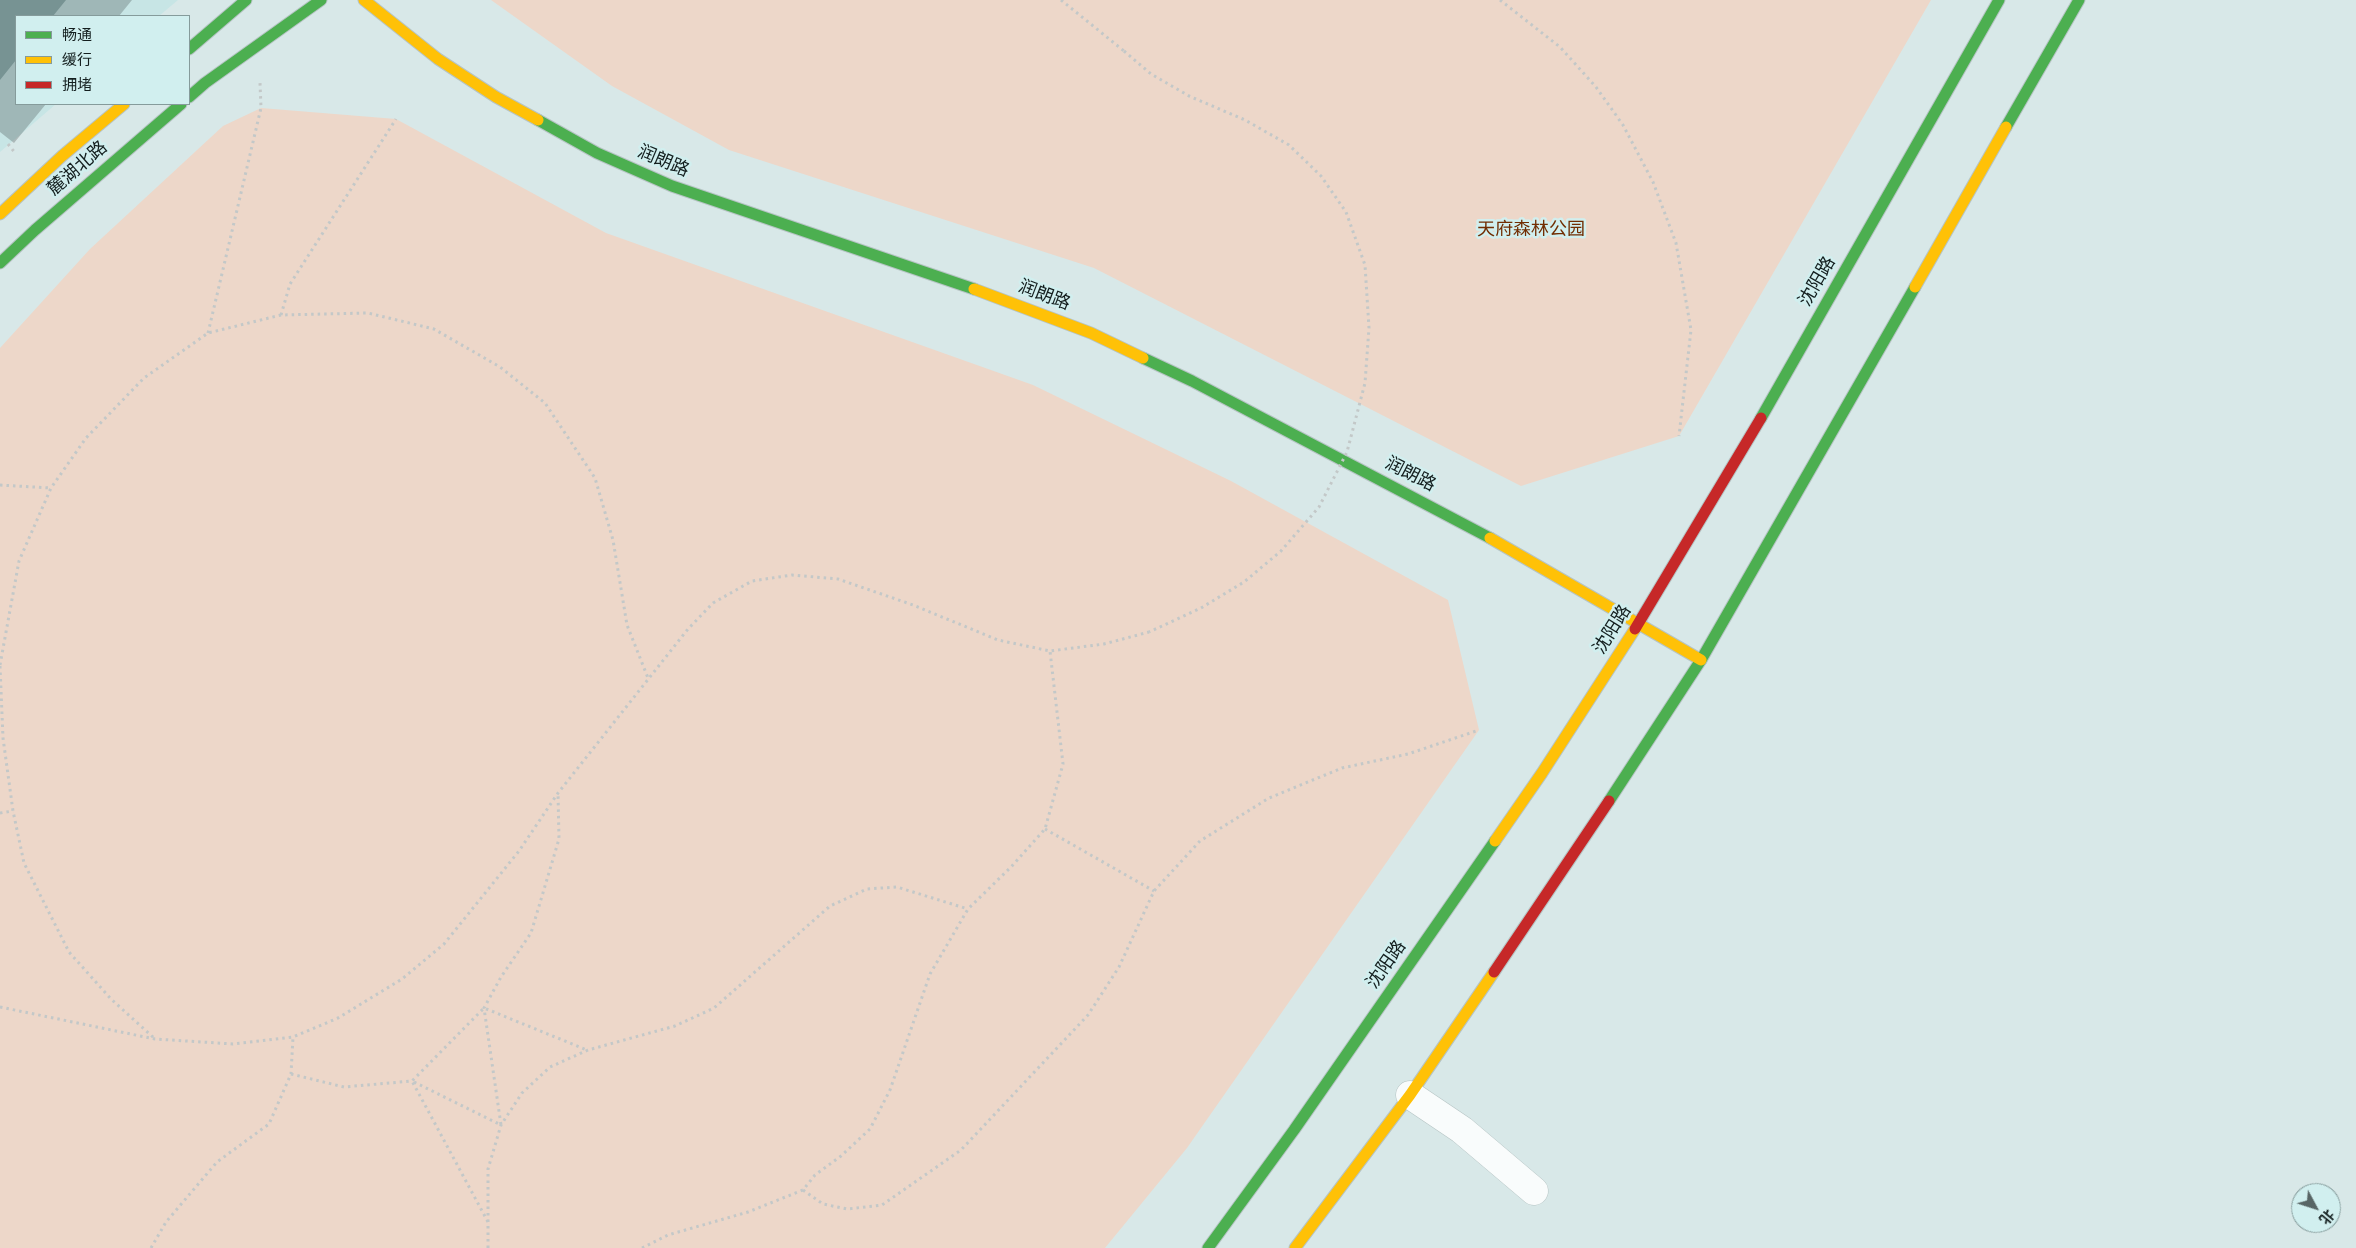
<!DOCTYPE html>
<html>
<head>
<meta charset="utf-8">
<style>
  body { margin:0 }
  #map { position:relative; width:2356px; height:1248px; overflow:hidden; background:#d8e8e8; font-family:"Titillium Web","Noto Sans SC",sans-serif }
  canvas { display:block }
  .legend { position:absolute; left:15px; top:15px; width:175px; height:90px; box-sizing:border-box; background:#d1efef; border:1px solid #859b9b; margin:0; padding:6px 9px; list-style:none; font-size:15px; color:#131e1e }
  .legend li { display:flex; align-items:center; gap:10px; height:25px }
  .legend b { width:25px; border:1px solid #859b9b }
  .north { position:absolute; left:2291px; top:1183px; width:50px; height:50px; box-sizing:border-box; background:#d1efef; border:1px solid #859b9b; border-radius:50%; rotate:130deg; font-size:14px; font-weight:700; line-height:20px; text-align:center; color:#131e1e }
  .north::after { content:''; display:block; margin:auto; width:18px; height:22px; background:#586565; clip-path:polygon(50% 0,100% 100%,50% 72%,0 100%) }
</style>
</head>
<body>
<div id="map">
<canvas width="2356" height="1248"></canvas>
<ul class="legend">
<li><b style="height:6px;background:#4caf50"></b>畅通</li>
<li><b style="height:6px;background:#ffc107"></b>缓行</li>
<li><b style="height:6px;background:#c62828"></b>拥堵</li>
</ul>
<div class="north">北</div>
</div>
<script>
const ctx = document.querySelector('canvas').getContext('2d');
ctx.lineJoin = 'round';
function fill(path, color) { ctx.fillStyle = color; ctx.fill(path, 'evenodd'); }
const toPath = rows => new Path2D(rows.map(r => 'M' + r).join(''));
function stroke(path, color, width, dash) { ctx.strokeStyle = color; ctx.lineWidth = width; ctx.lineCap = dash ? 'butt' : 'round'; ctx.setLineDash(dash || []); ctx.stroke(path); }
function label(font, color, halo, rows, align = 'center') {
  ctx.font = font + ' "Titillium Web","Noto Sans SC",sans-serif'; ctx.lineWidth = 5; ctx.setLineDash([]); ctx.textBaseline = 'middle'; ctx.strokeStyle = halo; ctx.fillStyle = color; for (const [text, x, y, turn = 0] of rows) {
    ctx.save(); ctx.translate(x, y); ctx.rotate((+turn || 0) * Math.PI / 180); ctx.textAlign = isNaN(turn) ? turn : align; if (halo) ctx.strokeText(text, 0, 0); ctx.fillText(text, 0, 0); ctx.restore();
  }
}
fill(toPath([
  [0,0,178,0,159,16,16,16,16,104,56,104,0,152]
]), '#c7e5e5');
fill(toPath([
  [491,0,1931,0,1679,436,1521,486,1094,268,729,150,612,86],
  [261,108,396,119,606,233,1033,385,1231,481,1448,600,1479,730,1187,1148,1105,1248,0,1248,0,348,90,249,223,126]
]), '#edd7c9');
fill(toPath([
  [0,0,132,0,119,16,16,16,16,104,46,104,14,143,0,132]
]), '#0003');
fill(toPath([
  [0,0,66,0,53,16,16,16,16,60,0,80]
]), '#779393');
const street = toPath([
  [1410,1095,1462,1130,1534,1191]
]);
const fast = toPath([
  [189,49,246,0],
  [189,97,205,83,321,0],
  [538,120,597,153,672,186,974,289],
  [2006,127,2079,0],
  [0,263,35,230,181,104],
  [1143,358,1192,381,1490,538],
  [1761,418,1999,0],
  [1609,801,1701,660,1915,287],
  [1208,1248,1294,1130,1495,841]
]);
const slow = toPath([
  [364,0,438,59,496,97,538,120],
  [0,214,62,156,124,104],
  [1915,287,2006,127],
  [974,289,1091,333,1143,358],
  [1490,538,1701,660],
  [1495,841,1542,773,1635,629],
  [1295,1248,1410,1095,1494,972]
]);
const jam = toPath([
  [1635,629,1761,418],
  [1494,972,1609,801]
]);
stroke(street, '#b6c4c4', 29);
stroke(fast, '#b6c4c4', 13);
stroke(slow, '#b6c4c4', 13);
stroke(jam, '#b6c4c4', 13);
stroke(toPath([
  [1061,0,1124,51],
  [1500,0,1560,47,1596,87,1623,125,1653,182,1676,243,1691,330,1679,436],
  [8,144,16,154],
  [281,315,290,284,396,119],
  [208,333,261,108,260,83],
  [0,485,51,488],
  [0,665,19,561,51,488,86,438,144,378,208,333,281,315,368,313,434,329,500,367,545,403,595,478,613,540,627,625,648,678],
  [0,666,3,738,13,811,24,863,69,952,111,999,154,1038],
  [0,813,13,811],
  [1045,829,1154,891],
  [0,1007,155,1039,233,1044,293,1037,338,1018,402,979,444,944,519,851,558,793,688,629,713,603,752,581,792,575,838,579,913,605,998,640,1050,651,1104,644,1149,632],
  [291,1074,344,1087,412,1081,484,1008,587,1050],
  [803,1190,823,1204,847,1209,882,1205,961,1150,1088,1015,1119,967,1154,891,1200,841,1269,798,1342,768,1408,754,1479,730],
  [488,1222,412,1081,501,1125,484,1008,501,977,531,933,559,839,558,793],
  [151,1248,166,1222,217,1162,269,1124,291,1074,293,1037],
  [488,1248,488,1169,501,1125,522,1093,550,1067,588,1050,675,1026,714,1008,830,906,867,889,897,887,968,909],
  [642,1248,668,1235,748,1212,803,1190,815,1175,841,1156,870,1129,890,1090,930,974,968,909,1011,867,1045,829,1063,764,1050,651]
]), '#c3c8c8', 3, [2.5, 4]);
stroke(street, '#f9fcfc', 28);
stroke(fast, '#4caf50', 11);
stroke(slow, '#ffc107', 11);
stroke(jam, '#c62828', 11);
stroke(toPath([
  [1124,51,1151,74,1189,96,1245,120,1289,145,1321,176,1346,212,1365,265,1369,328,1365,383,1347,452,1319,507,1281,551,1244,582,1201,608,1149,632]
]), '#c3c8c8', 3, [2.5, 4]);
label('18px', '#131e1e', '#d1efef', [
  ["润朗路",663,162,23],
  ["麓湖北路",78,169,-41],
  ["沈阳路",1818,282,-60],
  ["润朗路",1044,296,21],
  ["润朗路",1410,475,27],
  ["沈阳路",1613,630,-58],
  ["沈阳路",1387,965,-55]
]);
label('18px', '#712d02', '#d1efef', [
  ["天府森林公园",1531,231]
]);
</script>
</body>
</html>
